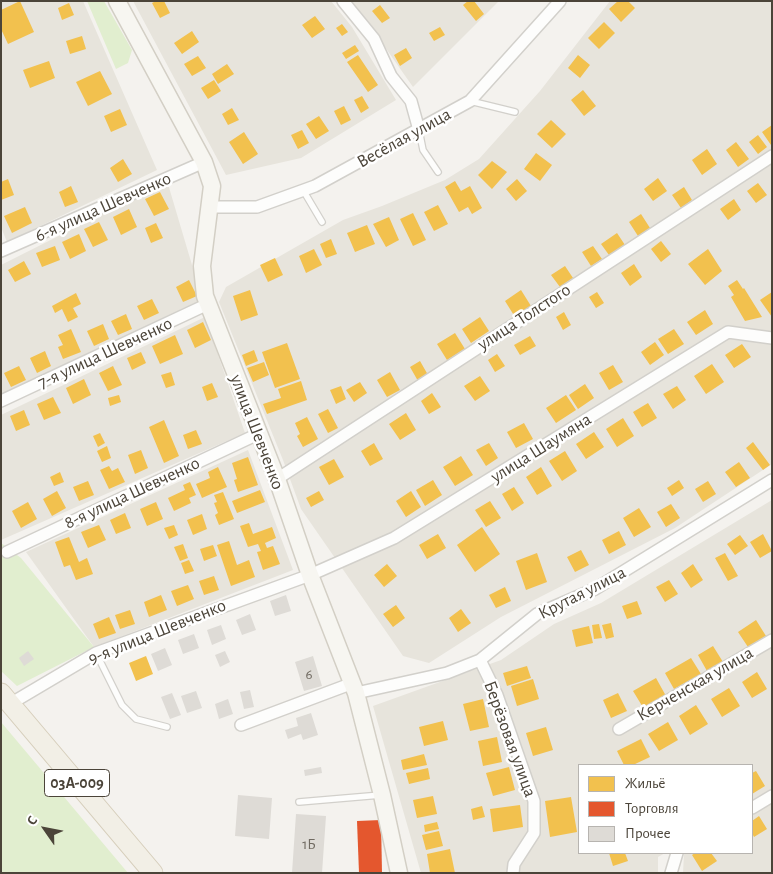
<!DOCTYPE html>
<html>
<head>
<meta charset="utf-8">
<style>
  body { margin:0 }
  #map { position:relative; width:773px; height:874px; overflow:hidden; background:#f4f2ee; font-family:"Alegreya Sans",sans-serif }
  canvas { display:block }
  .frame { position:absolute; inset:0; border:2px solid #4b4439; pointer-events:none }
  .legend { position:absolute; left:578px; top:764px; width:175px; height:90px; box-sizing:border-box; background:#fff; border:1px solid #b7b4b0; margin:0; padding:6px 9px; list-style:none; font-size:15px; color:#4b4439 }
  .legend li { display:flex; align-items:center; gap:10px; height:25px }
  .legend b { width:25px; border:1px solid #b7b4b0 }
  .north { position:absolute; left:20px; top:804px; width:50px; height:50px; -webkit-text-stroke:4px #fff; paint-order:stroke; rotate:303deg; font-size:14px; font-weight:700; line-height:20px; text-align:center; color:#4b4439 }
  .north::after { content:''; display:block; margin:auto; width:18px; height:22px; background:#4b4439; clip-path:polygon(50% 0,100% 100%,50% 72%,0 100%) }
</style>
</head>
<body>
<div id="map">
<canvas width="773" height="874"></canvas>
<div class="frame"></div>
<ul class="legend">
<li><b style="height:14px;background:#f2c14e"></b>Жильё</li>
<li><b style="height:14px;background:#e4572e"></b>Торговля</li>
<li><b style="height:14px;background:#dedbd6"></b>Прочее</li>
</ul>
<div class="north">С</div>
</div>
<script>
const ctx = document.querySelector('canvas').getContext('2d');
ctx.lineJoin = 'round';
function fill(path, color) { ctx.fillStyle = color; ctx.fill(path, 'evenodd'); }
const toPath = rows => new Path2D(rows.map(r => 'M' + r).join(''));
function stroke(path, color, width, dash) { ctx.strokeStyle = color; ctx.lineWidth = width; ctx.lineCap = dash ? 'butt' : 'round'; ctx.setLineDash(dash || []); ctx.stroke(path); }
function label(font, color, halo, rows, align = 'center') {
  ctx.font = font + ' "Alegreya Sans",sans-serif'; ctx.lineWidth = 5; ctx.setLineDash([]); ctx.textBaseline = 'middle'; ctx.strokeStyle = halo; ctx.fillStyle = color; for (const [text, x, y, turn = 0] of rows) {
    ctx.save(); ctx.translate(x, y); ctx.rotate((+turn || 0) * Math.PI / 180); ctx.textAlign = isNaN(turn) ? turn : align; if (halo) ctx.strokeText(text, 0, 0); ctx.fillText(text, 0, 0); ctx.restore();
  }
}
fill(toPath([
  [1,1,83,1,157,170,7,242,1,227],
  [133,1,331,1,352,27,396,100,301,158,226,175],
  [350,1,499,1,413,87,387,50],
  [610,1,772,1,772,464,675,528,501,617,429,663,403,656,301,509,283,460,219,302,226,287,343,220,382,206,445,180,479,159,540,91],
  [168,184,200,292,199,301,1,395,1,265,154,188],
  [205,317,245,433,1,540,1,415],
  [248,450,293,570,94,647,26,552],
  [772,500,772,792,752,803,752,765,579,765,579,853,665,853,658,857,658,873,421,873,373,706,501,660,554,624,601,603],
  [772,802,772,873,683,873,684,854,687,853,752,853,752,814]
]), '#e7e4dc');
fill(toPath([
  [87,1,104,1,132,50,128,63,116,69],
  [1,543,21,558,94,647,17,686,1,671],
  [1,722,128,873,1,873]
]), '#e1eecf');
fill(toPath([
  [20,1,34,32,8,44,1,29,1,10],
  [156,1,164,1,170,13,160,18,152,3],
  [468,1,474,1,484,14,476,21,463,5],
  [618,1,628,1,635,8,621,22,609,9],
  [69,3,74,15,62,20,58,8],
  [380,5,390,18,382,23,372,11],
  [315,16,325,29,312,38,302,25],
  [604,22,615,33,599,49,588,38],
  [342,24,348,32,342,36,336,28],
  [440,27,445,35,434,41,429,33],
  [192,31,199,42,182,54,174,43],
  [82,36,86,49,70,54,66,41],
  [355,45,359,51,346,59,342,53],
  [406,48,412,58,400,66,394,55],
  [358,55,378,85,368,92,347,62],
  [578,55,590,65,580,78,568,68],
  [198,56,206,68,192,76,184,64],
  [49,61,55,78,30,88,23,70],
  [227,64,234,74,218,84,212,74],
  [100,71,112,94,88,106,76,82],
  [214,80,221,91,208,99,201,88],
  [583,90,596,106,584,116,571,100],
  [362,96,369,108,361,113,354,100],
  [344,106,351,120,341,125,334,111],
  [232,108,239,120,228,125,222,114],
  [120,109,127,125,111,132,104,116],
  [319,116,329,131,316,139,306,124],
  [551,120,566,134,552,148,537,134],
  [772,125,772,144,771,145,762,132],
  [302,130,309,143,298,149,291,135],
  [244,132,258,154,243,164,229,142],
  [758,135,767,147,758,154,749,142],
  [736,142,749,159,738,167,726,150],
  [707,149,717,164,702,175,692,160],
  [536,153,552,165,540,181,524,169],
  [123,159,132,174,118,182,110,168],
  [492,161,507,172,492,189,478,175],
  [658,178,667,191,653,201,644,189],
  [8,179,14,195,1,200,1,182],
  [517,179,527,191,516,201,506,189],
  [455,181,461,191,470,186,482,208,472,214,468,207,459,212,445,187],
  [758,183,767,195,756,203,747,191],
  [71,186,78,202,65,207,59,192],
  [684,187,692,200,681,208,672,195],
  [160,192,169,209,154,216,145,199],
  [734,199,741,210,728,220,720,209],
  [438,205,448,224,434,231,424,212],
  [25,207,32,223,12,233,4,216],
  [129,209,137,227,121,235,113,217],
  [413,213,426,240,413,246,400,219],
  [641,214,650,228,638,236,629,222],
  [389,217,399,240,386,247,373,224],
  [99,222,108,240,93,247,84,229],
  [156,223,163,238,151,243,145,228],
  [367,225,375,244,355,252,347,233],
  [617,233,625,245,609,255,601,244],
  [79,234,86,251,70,259,62,242],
  [331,239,337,254,326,258,320,244],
  [661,241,671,254,661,262,651,249],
  [55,246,60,260,42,267,36,253],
  [593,246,602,259,591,266,582,252],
  [314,249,322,265,306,273,299,256],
  [708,249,722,271,705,285,688,264],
  [275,258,283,275,268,282,260,265],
  [24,261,31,274,15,282,8,270],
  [634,264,642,277,630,286,621,273],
  [565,266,573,278,560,287,551,275],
  [189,280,197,296,183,302,176,287],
  [737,280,743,289,744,288,762,317,745,321,731,297,734,295,728,286],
  [250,290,258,315,241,321,233,296],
  [521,290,531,306,515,317,505,301],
  [597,292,604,303,596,308,589,297],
  [772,292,772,317,760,300],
  [76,293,81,304,73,308,78,317,68,322,62,309,55,313,52,306],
  [152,299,159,313,144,320,137,306],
  [705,310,713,324,696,335,687,322],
  [564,312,571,325,563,330,556,317],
  [126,314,132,329,118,335,111,321],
  [480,317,489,331,471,343,462,329],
  [203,322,211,340,195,348,187,330],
  [103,324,109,339,94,346,87,331],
  [71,329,81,352,63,359,58,347,63,345,58,335],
  [674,329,684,344,668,354,658,339],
  [455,333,465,349,447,360,437,344],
  [175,335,183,354,160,364,152,346],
  [530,336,536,346,520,355,514,345],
  [655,342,664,355,650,365,641,352],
  [287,343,300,379,275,388,262,352],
  [742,344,751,357,734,368,725,355],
  [254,350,258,361,246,366,242,355],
  [45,351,51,366,37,373,30,358],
  [141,352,146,363,132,370,127,358],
  [497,354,505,366,495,372,488,360],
  [420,361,428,375,418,381,410,367],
  [264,362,269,375,253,382,247,368],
  [712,364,724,382,706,394,694,376],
  [613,365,623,382,609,390,599,373],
  [19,366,26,380,11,387,4,373],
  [113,366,122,385,108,391,99,373],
  [171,372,175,385,166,388,161,375],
  [390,372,400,390,387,397,377,380],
  [480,376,490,391,475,401,464,386],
  [84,379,91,395,73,404,66,388],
  [301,381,307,400,267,414,263,404,281,398,278,389],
  [360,382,367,393,354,402,346,390],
  [212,383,218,397,207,401,202,387],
  [585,384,594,398,578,409,569,395],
  [341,386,346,399,336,404,330,390],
  [677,386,686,400,673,409,663,394],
  [432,393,441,407,429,414,421,401],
  [119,395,121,402,110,406,108,398],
  [566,395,576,410,556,423,546,408],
  [53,397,61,413,44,420,37,404],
  [648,403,657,418,642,427,633,412],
  [328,409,338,428,328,433,318,414],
  [24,410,30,425,16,431,10,416],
  [406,413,416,430,400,440,389,424],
  [307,417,318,439,303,447,297,436,300,434,295,423],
  [623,418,634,436,617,447,606,429],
  [164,420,179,456,164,463,149,427],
  [524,423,533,439,516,448,507,432],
  [196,430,202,444,188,449,183,435],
  [594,432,604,447,586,459,576,444],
  [100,433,105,443,98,447,93,436],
  [753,442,770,465,763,470,746,448],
  [374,443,383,459,370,466,361,451],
  [489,443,498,458,486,466,476,450],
  [107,446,111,458,102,462,97,451],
  [141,450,148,468,135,474,128,455],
  [565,451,577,471,562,481,549,461],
  [461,456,473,475,455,486,443,467],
  [248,457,258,485,238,492,234,480,237,479,232,463],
  [334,459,344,477,329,485,319,467],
  [739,462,750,478,736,487,725,472],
  [109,466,112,471,118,468,125,482,109,489,100,470],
  [218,467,227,487,202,498,196,484,210,478,208,472],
  [541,467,552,486,537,495,526,477],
  [60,472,64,482,54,486,50,477],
  [433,480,442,495,425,506,416,490],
  [679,480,684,488,672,496,667,488],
  [88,481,94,495,79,501,73,487],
  [708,481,716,494,703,502,695,489],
  [190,482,196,495,189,498,191,503,174,511,168,498,185,490,183,485],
  [514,487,524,503,512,511,502,494],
  [260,490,265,502,237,513,232,501],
  [57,491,66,508,52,516,43,499],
  [319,491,324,500,311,507,306,498],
  [411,491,421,507,406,517,396,501],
  [223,492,234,519,219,525,215,515,218,513,214,503,217,502,214,495],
  [490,501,501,518,486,527,475,510],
  [28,502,37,519,21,528,12,511],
  [156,502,163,519,147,526,140,509],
  [671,504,680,518,666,527,657,512],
  [639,508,651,527,634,537,623,518],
  [125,513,131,528,116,534,110,520],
  [202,514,207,529,193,535,187,520],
  [249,523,253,534,272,527,276,538,265,543,267,548,273,546,280,564,263,570,257,552,261,551,258,544,248,547,240,526],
  [99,525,106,540,88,548,81,532],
  [174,525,178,535,169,539,164,528],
  [482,527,500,554,475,572,457,545],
  [619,531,626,545,609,554,602,540],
  [438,534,446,548,427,559,419,545],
  [763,534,772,551,760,558,750,542],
  [740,535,748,546,735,555,727,544],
  [69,537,79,562,87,558,93,574,76,580,70,565,64,567,55,542],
  [229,541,237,565,249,560,255,577,231,586,217,545],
  [183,544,188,558,180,561,174,547],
  [213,545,217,556,204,561,200,549],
  [581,550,589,565,575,572,567,557],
  [537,553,547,582,526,590,516,561],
  [725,553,738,576,728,581,715,558],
  [189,560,194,571,185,574,181,563],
  [387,564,397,576,384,587,374,575],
  [693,564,703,580,691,588,681,573],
  [214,576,219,590,204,595,199,581],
  [669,580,678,594,665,602,656,587],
  [188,585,194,599,177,606,171,591],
  [505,587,511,601,496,608,489,595],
  [161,595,167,610,149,617,144,602],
  [637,601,642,614,627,619,622,606],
  [396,605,405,618,393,627,383,614],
  [461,609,471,623,458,632,449,618],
  [130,610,135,624,120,629,115,615],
  [109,617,116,633,99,639,93,624],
  [756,620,766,636,748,647,738,632],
  [611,623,614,637,606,639,602,625],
  [599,624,602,638,594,639,592,625],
  [589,626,593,643,576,647,572,630],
  [713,646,723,662,707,671,698,655],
  [146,656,153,674,136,681,129,663],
  [691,658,701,674,674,689,665,673],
  [527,666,531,678,507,686,503,673],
  [757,672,767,689,752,698,742,682],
  [656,678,666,696,644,709,633,691],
  [533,679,539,699,517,706,511,686],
  [729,688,740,706,722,717,711,699],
  [618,693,627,711,611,718,603,700],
  [483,699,489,727,470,731,463,704],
  [696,705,708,724,690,735,679,716],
  [443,721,448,740,424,746,419,727],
  [668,722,678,740,659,751,648,734],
  [546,727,553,750,533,756,526,733],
  [497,737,502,762,483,766,478,741],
  [641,739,650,757,633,765,624,765,617,751],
  [424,754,427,765,403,770,401,760],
  [509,767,515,790,493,796,486,773],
  [428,768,430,779,409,784,406,773],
  [756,771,765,786,752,794,752,773],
  [433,796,437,814,417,818,413,800],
  [571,797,577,832,550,837,545,801],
  [520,805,523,827,493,832,490,809],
  [482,806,485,817,473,820,471,809],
  [759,816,767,829,754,837,752,833,752,821],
  [437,822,439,829,425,832,424,825],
  [439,831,443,846,426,850,422,835],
  [450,849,455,873,430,873,427,854],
  [609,853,625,853,628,861,613,866],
  [695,853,711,853,717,861,702,871,692,855]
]), '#f2c14e');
fill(toPath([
  [381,820,382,873,359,873,357,821]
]), '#e4572e');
fill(toPath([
  [286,595,291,611,275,616,270,601],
  [250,614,256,630,242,635,236,620],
  [221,625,226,639,212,645,207,630],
  [194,634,199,648,183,654,178,640],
  [165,648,172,665,158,671,151,654],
  [28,651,34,659,24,666,19,658],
  [225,651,230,662,220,667,215,655],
  [313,656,322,686,304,691,295,662],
  [250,690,254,707,244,709,240,692],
  [196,691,202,708,187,713,181,696],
  [172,693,181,715,170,719,161,697],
  [228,699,233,714,219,719,215,704],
  [311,713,318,735,303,740,301,734,288,739,285,730,298,726,296,718],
  [321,767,322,773,305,776,304,770],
  [238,795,272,798,269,839,235,836],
  [296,814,326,816,322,873,292,873]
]), '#dedbd6');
const service = toPath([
  [470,101,515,112],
  [419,130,423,150,438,172],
  [303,190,322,222],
  [96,653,122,705,136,719,167,727],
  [299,802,381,795]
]);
const minor = toPath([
  [343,1,374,39,391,76,411,101,419,130],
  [210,207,257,207,315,186,470,101,560,1],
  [1,251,204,162],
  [1,401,208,304],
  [277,479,772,156],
  [7,552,258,434],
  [480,660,497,695,534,801,534,833,514,864,513,873],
  [356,693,447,673,480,660,537,614,595,589,772,480],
  [10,704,96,653,310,575,394,538,728,332,772,338],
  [241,725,353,683],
  [619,729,772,640],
  [752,808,772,796],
  [671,873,677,853]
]);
const secondary = toPath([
  [117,1,204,162,212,186,202,266,205,296,277,479,310,575,356,693,382,795,399,873]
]);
const primary = toPath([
  [1,693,153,873]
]);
stroke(service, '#d2d0cb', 8);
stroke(minor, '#d2d0cb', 14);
stroke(secondary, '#d3cfc5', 19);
stroke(primary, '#d6cebb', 21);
stroke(service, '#fdfdfc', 5.5);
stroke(minor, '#fdfdfc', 11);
stroke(secondary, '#f7f6f1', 16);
stroke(primary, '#f2efe6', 19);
label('15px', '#706a61', null, [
  ["6",309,674],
  ["1Б",309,844]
]);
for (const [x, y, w] of [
  [77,783,65]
]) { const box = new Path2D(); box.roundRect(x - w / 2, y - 13.5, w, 27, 4); ctx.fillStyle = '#fff'; ctx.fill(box); stroke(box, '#4b4439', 1); }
label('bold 16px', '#4b4439', null, [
  ["03А-009",77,783]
]);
label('18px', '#4b4439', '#fff', [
  ["Весёлая улица",404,138,-29],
  ["6-я улица Шевченко",103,207,-24],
  ["улица Толстого",524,317,-33],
  ["7-я улица Шевченко",105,353,-25],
  ["улица Шевченко",257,432,69],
  ["улица Шаумяна",541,448,-32],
  ["8-я улица Шевченко",132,493,-25],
  ["Крутая улица",582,593,-27],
  ["9-я улица Шевченко",157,632,-22],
  ["Керченская улица",695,684,-30],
  ["Берёзовая улица",510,739,70]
]);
</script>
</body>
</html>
